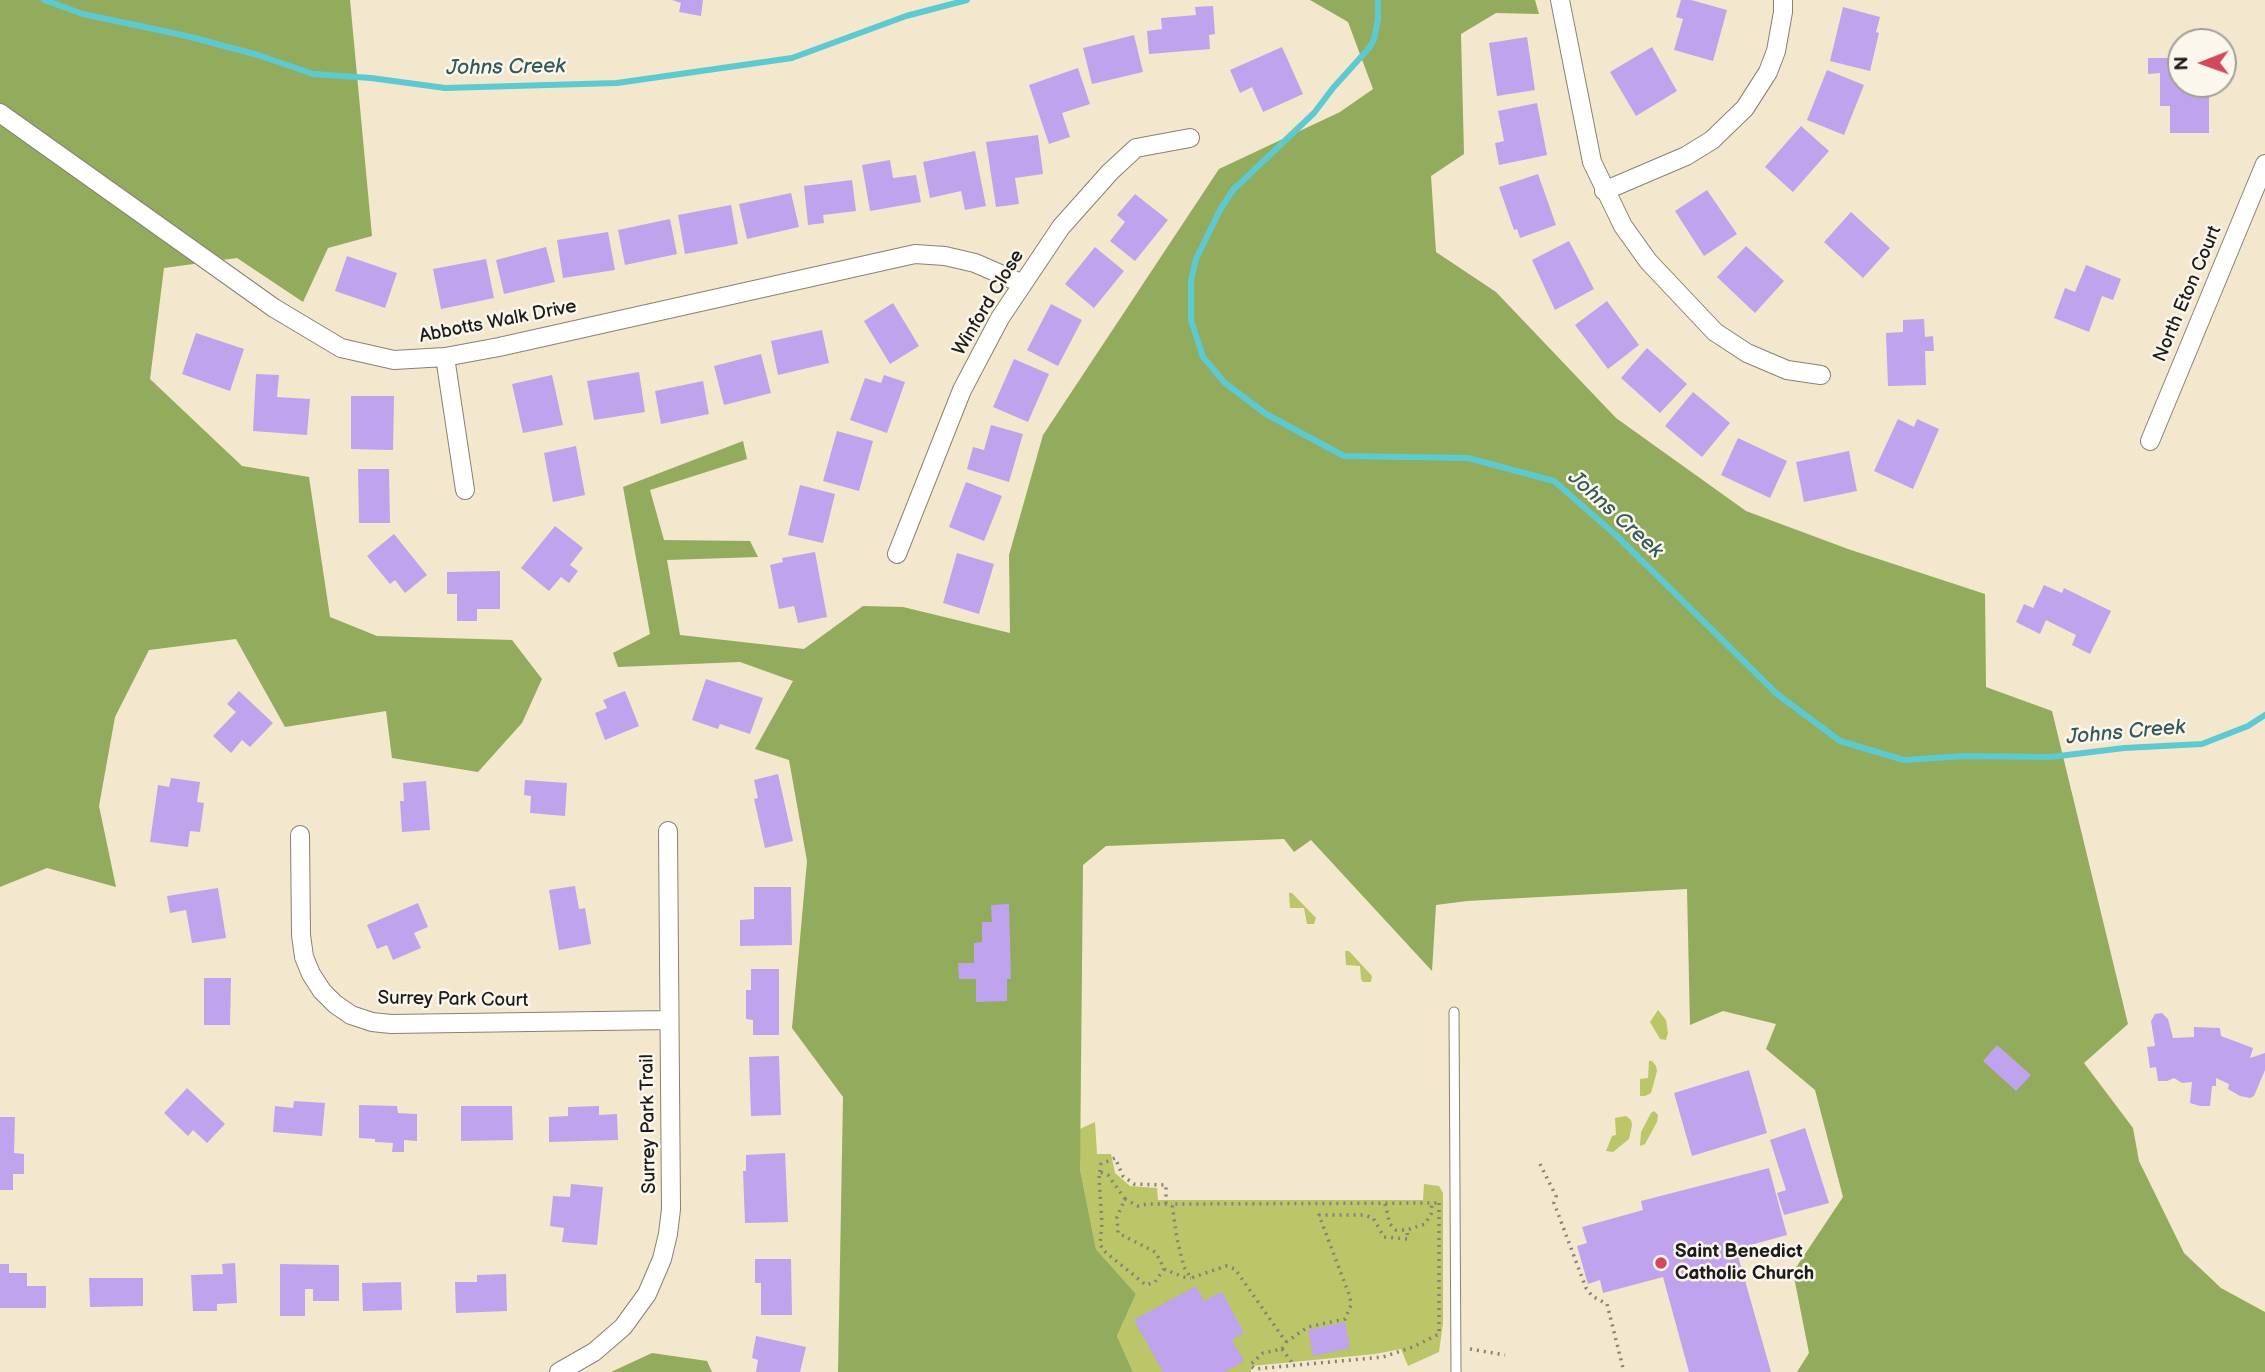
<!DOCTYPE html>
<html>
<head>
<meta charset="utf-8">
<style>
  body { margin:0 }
  #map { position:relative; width:2265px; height:1372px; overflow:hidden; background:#f3e7ce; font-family:"Balsamiq Sans",sans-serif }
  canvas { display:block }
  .north { position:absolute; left:2167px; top:28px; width:70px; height:70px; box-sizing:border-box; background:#fbf7ec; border:2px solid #a29f99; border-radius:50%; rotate:269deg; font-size:19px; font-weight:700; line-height:28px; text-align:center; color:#1c1c1c }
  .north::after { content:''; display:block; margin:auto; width:24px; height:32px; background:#d1495b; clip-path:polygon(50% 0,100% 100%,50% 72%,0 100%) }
</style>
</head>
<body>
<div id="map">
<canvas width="2265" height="1372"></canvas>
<div class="north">N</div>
</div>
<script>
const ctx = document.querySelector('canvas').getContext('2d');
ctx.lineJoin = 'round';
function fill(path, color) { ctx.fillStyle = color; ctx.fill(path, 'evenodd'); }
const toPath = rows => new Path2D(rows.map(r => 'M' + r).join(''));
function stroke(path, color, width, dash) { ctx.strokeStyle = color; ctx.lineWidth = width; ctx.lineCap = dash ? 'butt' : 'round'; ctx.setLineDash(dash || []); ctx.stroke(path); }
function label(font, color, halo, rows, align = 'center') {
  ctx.font = font + ' "Balsamiq Sans",sans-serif'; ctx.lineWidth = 5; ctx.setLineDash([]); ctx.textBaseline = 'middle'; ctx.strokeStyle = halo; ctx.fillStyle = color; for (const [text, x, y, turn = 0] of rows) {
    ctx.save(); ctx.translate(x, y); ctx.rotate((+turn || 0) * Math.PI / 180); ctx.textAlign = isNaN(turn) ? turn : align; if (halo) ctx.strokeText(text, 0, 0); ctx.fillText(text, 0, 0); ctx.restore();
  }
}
fill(toPath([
  [1289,893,1292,893,1316,918,1314,924,1307,924,1304,908,1290,908],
  [1345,951,1349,951,1372,976,1371,982,1363,982,1361,979,1360,966,1346,965],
  [1658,1010,1666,1020,1668,1033,1666,1040,1660,1039,1650,1022],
  [1649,1061,1652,1061,1656,1066,1657,1071,1651,1093,1645,1096,1640,1096,1640,1079,1648,1078],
  [1654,1111,1658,1115,1657,1122,1645,1144,1640,1146,1641,1132,1651,1113],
  [1626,1116,1631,1120,1632,1125,1629,1139,1613,1152,1606,1151,1612,1136,1616,1135,1615,1118],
  [1095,1122,1097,1154,1111,1154,1115,1173,1130,1186,1157,1188,1158,1200,1423,1200,1424,1184,1439,1186,1443,1193,1443,1323,1439,1352,1408,1366,1401,1349,1375,1354,1252,1366,1251,1372,1133,1372,1117,1336,1136,1294,1096,1249,1080,1169,1080,1129]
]), '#bac668');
fill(toPath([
  [0,0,350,0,372,236,328,248,303,302,237,258,164,268,150,379,242,466,309,477,330,617,377,636,512,640,542,679,522,723,478,772,392,758,386,711,285,727,236,639,149,650,115,717,99,806,116,887,47,868,0,887],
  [1310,0,1535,0,1539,14,1496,13,1461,34,1464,154,1431,176,1436,252,1496,292,1616,418,1746,511,1848,549,1985,594,1986,687,2052,711,2128,1024,2084,1063,2133,1128,2139,1161,2184,1253,2221,1288,2265,1312,2265,1372,1797,1372,1809,1353,1793,1272,1843,1197,1815,1090,1766,1049,1776,1024,1723,1011,1690,1025,1687,889,1467,901,1436,905,1432,971,1311,840,1294,852,1284,839,1106,846,1083,865,1080,1169,1096,1249,1136,1294,1117,1336,1133,1372,838,1372,843,1097,792,1028,807,861,789,760,755,749,793,681,740,662,618,667,613,653,650,634,623,487,743,441,747,459,650,490,664,540,750,541,758,557,667,560,680,635,804,649,863,606,903,607,1010,633,1009,555,1043,435,1219,169,1340,112,1373,89,1348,22],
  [652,1353,707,1361,712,1372,611,1372]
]), '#93ab5c');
stroke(toPath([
  [44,0,83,14,187,36,258,55,313,74,371,78,445,88,617,83,792,58,906,16,967,0],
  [1378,0,1378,20,1374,39,1370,47,1333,88,1314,113,1233,190,1220,210,1196,259,1191,280,1191,320,1203,357,1225,383,1266,414,1344,456,1468,458,1554,481,1618,537,1777,694,1840,741,1904,760,1964,756,2051,757,2124,748,2202,744,2248,726,2265,715]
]), '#5dcad1', 6);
fill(toPath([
  [672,0,703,0,701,16,679,12,681,3],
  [1681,0,1691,0,1727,10,1713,61,1674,50,1683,19,1676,17],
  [1213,6,1215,34,1209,35,1210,49,1149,54,1147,31,1162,29,1161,18,1196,15,1195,7],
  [1843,7,1880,17,1876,32,1879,33,1870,71,1830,61],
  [1134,35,1143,72,1092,84,1083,48],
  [1527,37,1535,90,1497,96,1489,43],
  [1282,47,1303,94,1263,112,1252,87,1240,93,1230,70],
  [1652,47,1677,91,1636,116,1610,72],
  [2148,58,2170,58,2170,68,2181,68,2181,84,2209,84,2209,133,2170,133,2170,106,2160,106,2160,73,2148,74],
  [1078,68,1090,104,1062,113,1070,137,1049,144,1029,85],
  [1827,70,1864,85,1844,135,1807,120],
  [1537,103,1547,155,1499,165,1495,143,1504,141,1498,111],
  [1801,126,1829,151,1793,192,1765,167],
  [1038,135,1043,174,1015,178,1019,204,996,207,986,142],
  [975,151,986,206,965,210,961,191,930,198,923,162],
  [890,160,893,178,916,175,921,202,870,211,862,165],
  [1538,174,1556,225,1520,238,1517,229,1514,230,1499,187],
  [852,180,856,211,823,215,824,223,808,225,804,186],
  [1707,190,1737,234,1704,256,1675,211],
  [791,193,799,227,747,239,739,204],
  [1135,194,1168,220,1135,261,1110,241,1125,222,1117,215],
  [731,205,738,244,685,254,678,215],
  [1851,212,1890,248,1863,278,1824,242],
  [670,219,677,254,625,265,618,230],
  [608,232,615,270,563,278,557,240],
  [1569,241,1594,289,1555,310,1532,260],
  [1746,246,1784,281,1755,313,1717,277],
  [546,247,555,282,504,294,496,260],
  [1095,247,1124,271,1094,308,1065,284],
  [347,256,397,273,385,308,335,291],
  [486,259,494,298,441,309,433,269],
  [2086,265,2121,279,2113,300,2102,296,2089,332,2054,318,2065,288,2075,292],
  [1607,301,1639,345,1608,369,1575,325],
  [893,303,919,346,890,364,864,321],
  [1051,304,1082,320,1058,366,1027,350],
  [1924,319,1925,337,1933,336,1934,351,1925,351,1926,385,1888,386,1886,333,1903,332,1903,320],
  [822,330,829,363,778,375,771,341],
  [196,333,244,349,230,391,182,374],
  [1647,348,1687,384,1660,413,1621,378],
  [761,354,771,393,724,405,714,366],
  [1014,359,1049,374,1028,422,993,407],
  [639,372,645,412,594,420,587,381],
  [256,374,279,375,277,397,310,399,307,435,253,431],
  [552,375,563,425,523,433,512,384],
  [884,375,905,382,887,433,850,420,865,378,881,383],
  [703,381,709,414,661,424,655,391],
  [1693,392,1730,423,1702,457,1665,426],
  [351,396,394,396,393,450,351,449],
  [1898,419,1914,427,1917,419,1939,429,1913,489,1874,471],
  [991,425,1023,434,1009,482,967,469,973,447,984,450],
  [837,431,873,441,859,491,823,481],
  [1738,438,1787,461,1770,498,1721,475],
  [576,446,585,495,553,502,544,453],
  [1849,451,1857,491,1804,502,1796,462],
  [358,469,389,469,390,523,359,523],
  [966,482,1002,496,984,541,949,527],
  [800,485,835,494,823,543,788,535],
  [555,526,583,548,570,565,578,571,569,583,561,577,549,591,521,568],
  [394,534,427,575,405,593,395,580,390,584,367,556],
  [815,552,827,617,798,623,794,606,779,609,770,565,783,562,782,558],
  [957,553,994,564,979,614,943,603],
  [500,571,500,609,477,609,477,621,457,621,457,594,447,594,447,572],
  [2044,585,2062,593,2064,588,2111,611,2090,654,2072,645,2076,635,2046,620,2040,634,2016,622,2024,604,2033,608],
  [706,679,763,698,750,734,720,724,718,729,692,720],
  [239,691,273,723,250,747,242,740,231,753,213,736,236,712,227,704],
  [625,691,639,726,605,740,595,713,607,708,603,700],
  [778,774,793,841,765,848,754,799,758,798,754,780],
  [171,778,200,782,197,802,204,803,200,832,190,831,188,847,150,842,158,785,169,787],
  [525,780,567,783,565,816,530,813,531,796,524,795],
  [426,781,430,830,402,832,400,801,404,801,403,783],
  [575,886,579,909,585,908,591,944,559,950,549,890],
  [754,887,791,887,792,945,740,946,740,920,754,919],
  [218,888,226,938,192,943,186,910,170,913,167,896],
  [418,903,428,927,414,933,421,948,393,960,387,945,377,949,367,925],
  [1009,904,1011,979,1007,979,1007,1001,976,1002,976,979,959,979,958,963,974,963,974,943,982,942,982,922,992,922,991,905],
  [751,969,779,969,779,1035,753,1035,753,1020,746,1019,746,990,751,990],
  [204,978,231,978,230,1025,204,1025],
  [2162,1013,2168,1019,2173,1038,2194,1037,2194,1027,2220,1028,2221,1036,2253,1048,2250,1058,2265,1053,2265,1070,2254,1096,2250,1098,2240,1096,2228,1089,2229,1084,2216,1078,2216,1086,2212,1086,2210,1106,2200,1106,2190,1103,2192,1082,2182,1083,2174,1078,2167,1081,2158,1081,2156,1067,2150,1068,2147,1047,2155,1046,2151,1021,2155,1014],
  [1997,1045,2031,1075,2016,1091,1983,1061],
  [779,1056,781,1115,751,1116,749,1057],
  [1749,1070,1767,1133,1692,1156,1674,1093],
  [187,1088,225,1124,207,1143,193,1130,188,1136,164,1113],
  [294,1101,325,1103,322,1136,273,1132,275,1106,293,1108],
  [359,1105,397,1106,398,1113,417,1114,417,1141,404,1140,404,1152,392,1152,393,1143,375,1142,375,1139,359,1138],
  [461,1106,512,1106,513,1140,461,1141],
  [599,1106,599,1115,617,1114,618,1140,549,1142,549,1117,568,1116,568,1107],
  [0,1117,15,1117,14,1153,24,1154,24,1174,13,1174,13,1190,0,1190],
  [1805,1128,1829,1203,1784,1215,1777,1193,1786,1190,1770,1140],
  [785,1153,788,1222,745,1223,743,1171,746,1171,746,1155],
  [1769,1168,1787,1235,1736,1249,1771,1372,1689,1372,1663,1277,1603,1293,1600,1280,1588,1284,1577,1246,1587,1243,1582,1227,1643,1210,1641,1201],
  [571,1184,603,1187,597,1245,562,1242,564,1228,550,1226,553,1196,570,1197],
  [755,1259,791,1259,792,1315,761,1315,761,1283,755,1283],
  [235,1263,237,1303,217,1304,217,1311,193,1311,191,1275,223,1274,222,1264],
  [0,1264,9,1264,9,1273,27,1273,27,1286,46,1286,46,1308,0,1308],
  [280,1264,339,1265,339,1301,313,1301,313,1289,305,1289,305,1316,280,1316],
  [506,1274,507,1311,456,1313,455,1282,477,1282,477,1275],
  [89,1278,143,1278,143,1306,90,1307],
  [401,1282,402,1310,363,1311,362,1283],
  [1196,1286,1204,1301,1222,1292,1244,1333,1232,1340,1244,1361,1225,1372,1163,1372,1134,1320],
  [1345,1322,1350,1348,1313,1356,1308,1330],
  [756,1336,806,1347,800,1372,756,1372,758,1360,752,1358]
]), '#c0a3ed');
const service = toPath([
  [1454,1012,1456,1372]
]);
const minor = toPath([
  [1560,0,1592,162,1623,226,1648,261,1715,332,1747,353,1787,370,1821,375],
  [0,113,274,308,341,348,394,360,445,357,499,347,915,254,945,256,975,263,1023,284],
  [1604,191,1686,156,1712,140,1745,108,1768,72,1776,51,1783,12,1783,0],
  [445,357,465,490],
  [2150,441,2265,164],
  [897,554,962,390,1000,318,1061,227,1110,172,1136,148,1190,138],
  [300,835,301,935,304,957,311,974,322,991,335,1004,351,1015,372,1022,391,1024,669,1020],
  [559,1372,594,1352,623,1327,647,1294,662,1259,668,1234,671,1209,668,831]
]);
stroke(service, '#888275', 11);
stroke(minor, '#888275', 20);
stroke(toPath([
  [1540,1164,1556,1196,1554,1203,1586,1288,1592,1296,1607,1304,1624,1372],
  [1100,1172,1101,1164,1115,1158,1123,1176,1134,1184,1166,1185,1166,1204],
  [1125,1199,1108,1175,1100,1172,1099,1178,1102,1223,1100,1244,1104,1251,1146,1285,1155,1282,1164,1269,1160,1260,1155,1252,1118,1233,1117,1217,1125,1199,1138,1206,1147,1204,1172,1204],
  [1439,1203,1439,1334,1413,1347,1383,1357,1255,1369,1250,1365,1263,1353,1282,1349,1286,1342,1235,1269,1226,1266,1191,1278,1184,1267,1177,1239,1172,1204,1439,1203],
  [1385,1204,1390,1224,1396,1230,1407,1230,1425,1224,1431,1214,1432,1203],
  [1164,1269,1183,1277,1191,1278],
  [1286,1342,1308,1327,1345,1319,1351,1305,1350,1297,1319,1215,1364,1215,1373,1218,1384,1237,1408,1239,1407,1230],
  [1282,1349,1294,1365],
  [1470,1349,1505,1355]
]), '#888275', 3.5, [2, 5]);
stroke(service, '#fff', 9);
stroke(minor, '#fff', 18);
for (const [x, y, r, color] of [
  [1661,1263,7,"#d1495b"]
]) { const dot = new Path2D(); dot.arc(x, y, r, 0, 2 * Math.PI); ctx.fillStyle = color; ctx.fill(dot); stroke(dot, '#fbf7ec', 2.5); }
label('19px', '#1c1c1c', '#fbf7ec', [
  ["North Eton Court",2188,294,-67],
  ["Winford Close",989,303,-59],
  ["Abbotts Walk Drive",498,322,-11],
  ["Surrey Park Court",453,1000,1],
  ["Surrey Park Trail",649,1124,-91]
]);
label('bold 19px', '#1c1c1c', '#fbf7ec', [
  ["Saint Benedict",1675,1252],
  ["Catholic Church",1675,1274]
], 'left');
label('italic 21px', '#33595b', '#fbf7ec', [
  ["Johns Creek",506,68,-1],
  ["Johns Creek",1615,515,42],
  ["Johns Creek",2126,733,-5]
]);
</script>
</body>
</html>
